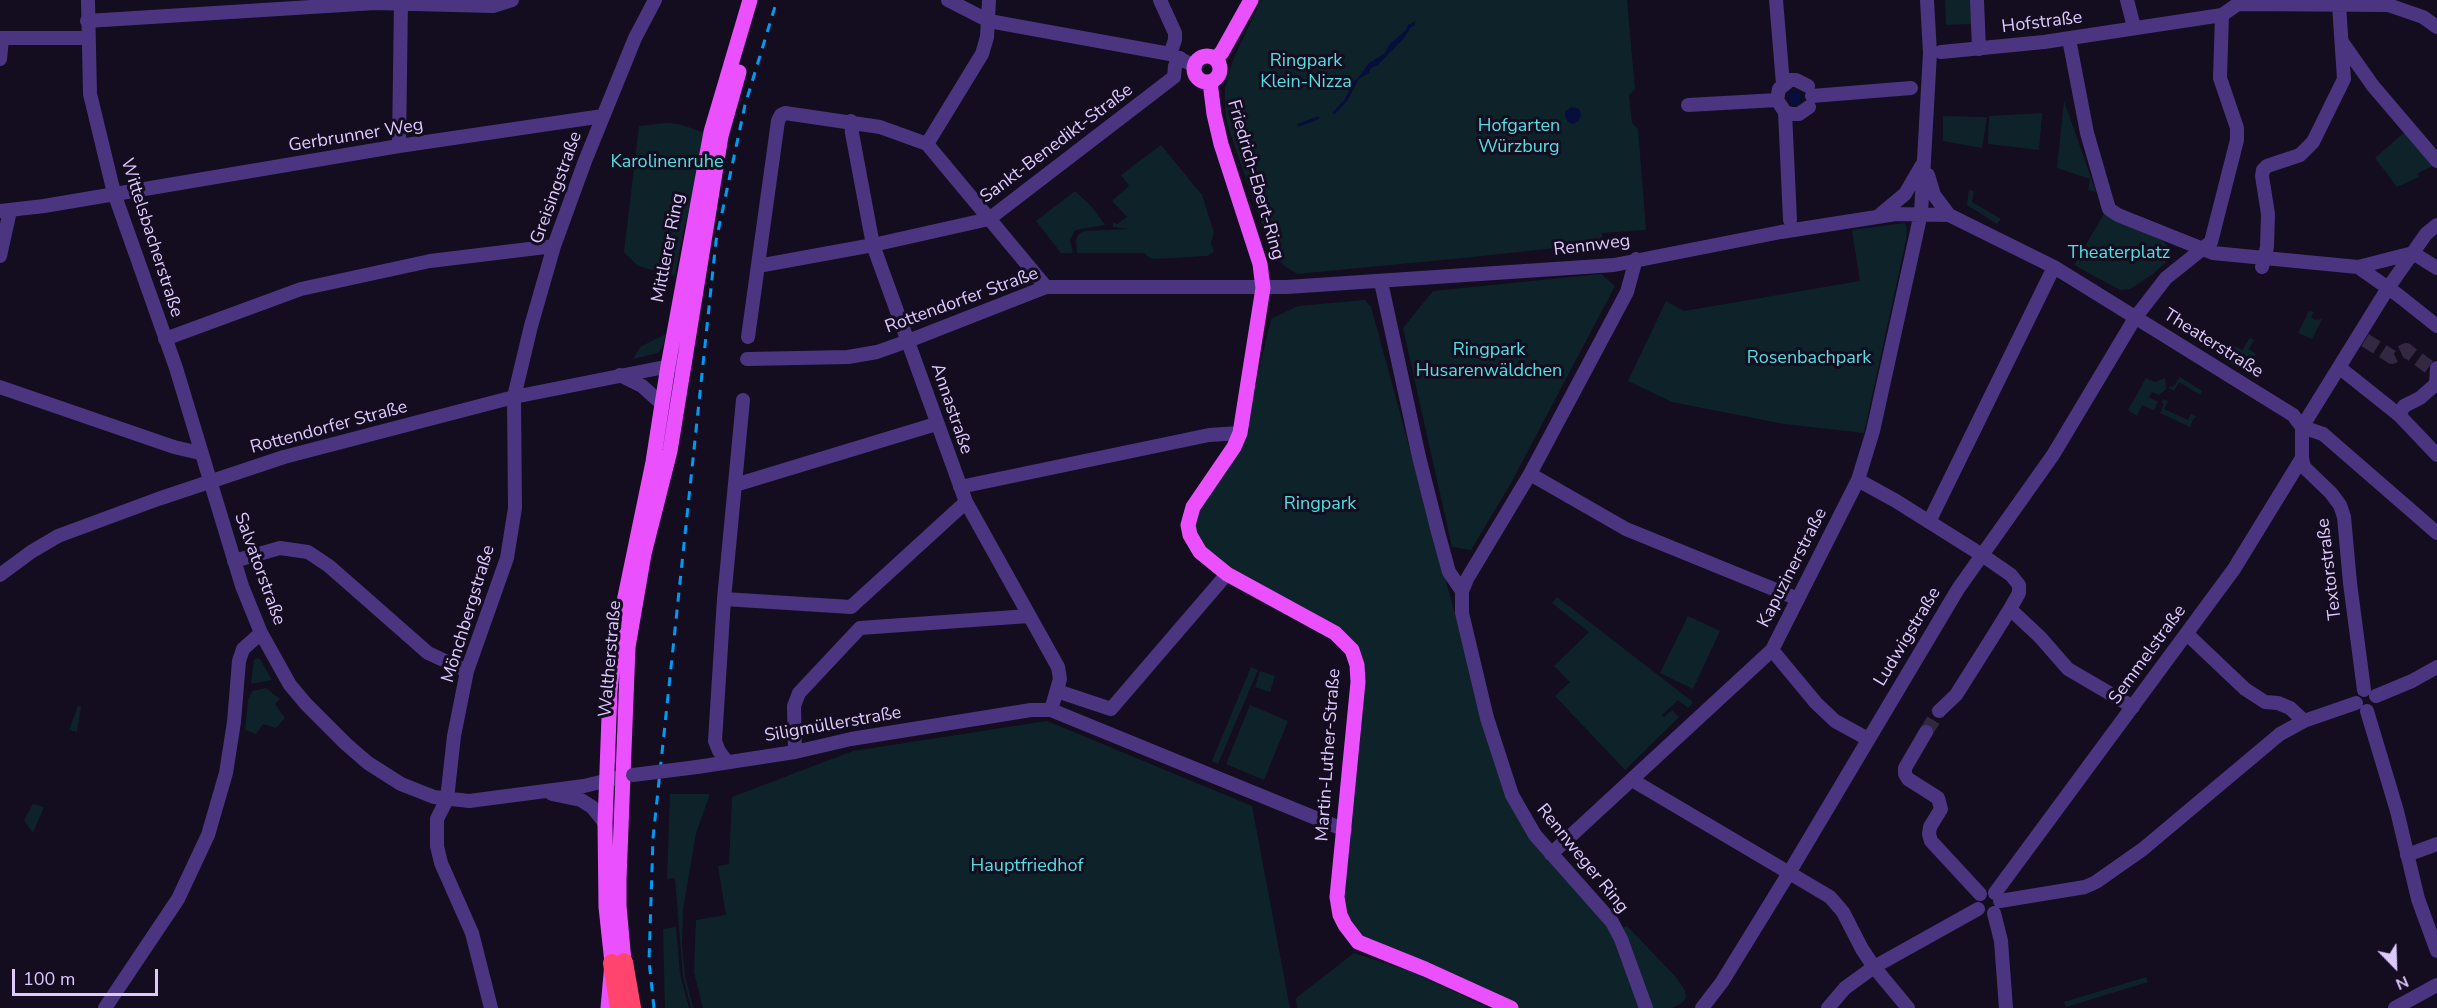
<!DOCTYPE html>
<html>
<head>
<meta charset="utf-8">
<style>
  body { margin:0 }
  #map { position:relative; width:2437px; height:1008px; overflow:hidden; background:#140c1f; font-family:"Nunito Sans",sans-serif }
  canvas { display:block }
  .north { position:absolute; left:2365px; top:936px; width:60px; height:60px; -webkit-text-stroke:4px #140c1f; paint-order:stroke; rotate:157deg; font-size:16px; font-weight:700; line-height:24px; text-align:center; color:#dec9ff }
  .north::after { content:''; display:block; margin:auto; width:21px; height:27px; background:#dec9ff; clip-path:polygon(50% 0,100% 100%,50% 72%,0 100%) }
  .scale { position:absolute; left:12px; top:969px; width:146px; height:27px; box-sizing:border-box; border:3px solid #dec9ff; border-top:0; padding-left:8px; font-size:18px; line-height:21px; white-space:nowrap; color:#dec9ff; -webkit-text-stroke:4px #140c1f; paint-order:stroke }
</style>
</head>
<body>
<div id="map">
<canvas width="2437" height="1008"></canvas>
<div class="north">N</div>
<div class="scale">100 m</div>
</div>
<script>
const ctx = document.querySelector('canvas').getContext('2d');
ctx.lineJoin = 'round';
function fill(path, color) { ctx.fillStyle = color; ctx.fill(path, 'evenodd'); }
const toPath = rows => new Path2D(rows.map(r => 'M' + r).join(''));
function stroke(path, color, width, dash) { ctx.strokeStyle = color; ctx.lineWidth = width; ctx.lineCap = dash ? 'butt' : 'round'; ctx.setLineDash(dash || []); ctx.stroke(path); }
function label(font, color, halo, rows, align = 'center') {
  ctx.font = font + ' "Nunito Sans",sans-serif'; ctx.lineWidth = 6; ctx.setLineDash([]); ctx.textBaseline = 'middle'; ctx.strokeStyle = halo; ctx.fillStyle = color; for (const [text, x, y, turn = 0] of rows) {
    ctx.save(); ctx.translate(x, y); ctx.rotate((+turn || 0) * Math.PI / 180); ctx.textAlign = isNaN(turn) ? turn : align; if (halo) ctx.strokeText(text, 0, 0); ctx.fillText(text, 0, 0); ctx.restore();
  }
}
fill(toPath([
  [1261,0,1627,0,1635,89,1629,95,1632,123,1638,129,1646,230,1602,233,1602,243,1473,257,1297,274,1283,265,1269,245,1227,124,1225,106,1225,88,1233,60],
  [1945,0,1971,0,1972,24,1946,25],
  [2064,101,2096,192,2088,190,2090,179,2057,168],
  [2042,113,2039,150,1988,144,1989,116],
  [1943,116,1987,117,1982,148,1943,141],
  [666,123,679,124,708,134,683,233,675,276,638,266,624,252,639,126],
  [2407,130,2435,165,2418,173,2419,177,2397,187,2375,158],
  [1161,145,1202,195,1214,233,1211,243,1214,252,1207,256,1152,259,1147,256,1145,253,1077,253,1076,241,1078,235,1084,231,1129,229,1113,227,1113,222,1117,224,1127,217,1112,201,1129,186,1121,175],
  [1969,190,1974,191,1972,202,2001,219,1997,224,1967,205],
  [1075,191,1092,207,1105,225,1075,230,1070,240,1073,253,1061,253,1036,221],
  [2105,212,2163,241,2170,249,2170,256,2166,262,2153,274,2130,289,2120,290,2074,265],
  [1905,223,1907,229,1906,240,1864,433,1784,424,1672,402,1628,381,1666,301,1684,311,1860,281,1852,230],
  [1601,274,1615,286,1511,483,1471,550,1452,547,1403,328,1433,291],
  [1365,300,1371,307,1484,720,1506,790,1613,932,1641,1008,1520,1008,1368,940,1351,927,1345,908,1352,650,1253,585,1196,543,1190,524,1243,438,1271,319,1298,306],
  [2309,311,2314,312,2311,317,2315,320,2322,319,2312,339,2298,333],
  [666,334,663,345,658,353,633,359,640,347],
  [2250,338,2254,340,2249,349,2256,354,2245,372,2226,361,2235,346,2242,350],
  [2180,377,2202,391,2200,395,2179,382,2174,391,2169,388,2170,386,2173,387],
  [2146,378,2155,382,2165,378,2166,389,2159,395,2152,392,2149,397,2158,402,2154,410,2142,405,2137,416,2128,410],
  [2163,399,2168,401,2164,409,2188,420,2191,414,2197,417,2193,419,2190,427,2160,413,2164,404,2162,403],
  [1557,597,1693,702,1688,708,1678,700,1662,715,1664,717,1672,710,1679,717,1625,770,1555,696,1570,682,1554,666,1589,632,1552,603],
  [1688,616,1720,631,1693,689,1660,673],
  [257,658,260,659,272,680,251,684,254,660],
  [1251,667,1258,670,1218,764,1212,761],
  [1260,671,1275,676,1270,692,1255,687],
  [266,688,280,699,275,704,285,718,276,728,263,724,256,734,245,730,248,700,252,691],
  [1250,705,1288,721,1264,780,1226,764],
  [78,706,81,707,77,732,69,730],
  [1047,721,1252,806,1290,1008,703,1008,694,972,696,920,726,915,718,866,729,864,732,797,853,751],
  [670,794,710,794,696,833,683,910,682,945,685,976,693,1008,691,1008,683,976,675,878,667,879],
  [33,804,44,807,33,833,24,820],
  [1627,926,1675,976,1685,990,1686,998,1682,1003,1672,1008,1652,1008,1623,928],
  [676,927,680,974,689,1008,665,1008,663,929],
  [1354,953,1417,974,1488,1008,1297,1008,1296,998],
  [2146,977,2148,982,2066,1007,2064,1002]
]), '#0e2329');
fill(toPath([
  [1416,21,1414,26,1411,27,1404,38,1378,65,1371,68,1369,73,1356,81,1369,63,1384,54,1390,44,1406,30,1408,25],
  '1788 98a7 7 0 1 1 14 0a7 7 0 1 1-14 0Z',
  [1571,107,1579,109,1581,114,1579,121,1573,124,1568,122,1565,117,1565,112]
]), '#070d3c');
stroke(toPath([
  [1334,113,1346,100,1356,81],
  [1299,125,1318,118]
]), '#070d3c', 3);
stroke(toPath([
  [2365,340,2392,357,2406,350,2429,367],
  [1926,732,1939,711]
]), '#322841', 14, [14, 7]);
stroke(toPath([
  [88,0,90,94,114,193,176,368,242,586,261,633,290,685,306,704,346,744,368,763,401,784,434,797,469,801,584,786,617,778],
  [948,0,989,21,1170,54,1195,66],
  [1160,0,1175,33,1175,40,1170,54],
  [1776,0,1783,84],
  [1977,0,1979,49],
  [2127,0,2134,27],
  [87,21,375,3,493,6,512,0],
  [0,38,87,38],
  [2069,39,2087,133,2109,209,2118,215,2213,253,2358,267,2398,295,2437,326],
  [2342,42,2373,86,2437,161],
  [1941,52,2044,42,2222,15,2238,4,2388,5,2423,17,2437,27],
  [0,59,2,39],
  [1808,86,1796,80,1790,80,1779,89,1777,100,1785,112,1791,114,1799,114,1809,107],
  [1812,96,1911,88],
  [1688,105,1777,100],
  [1785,112,1790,220],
  [851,121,852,133,873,245,966,502,1058,667,1060,679,1051,710],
  [927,144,982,54,987,37,989,0],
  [399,146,401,0],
  [1928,175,1934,195,1949,215],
  [0,211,44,206,399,146,603,116],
  [1881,214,1905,194,1922,165],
  [2413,253,2437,268],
  [0,256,10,211],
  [1636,259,1627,292,1530,474,1467,579,1462,591,1462,613,1487,718,1512,795,1535,835,1612,922,1621,939,1646,1008],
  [758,266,873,245,989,219,1174,77,1175,66,1180,58],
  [2262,267,2267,247,2268,214,2262,176,2263,170,2267,166,2300,155,2313,142,2344,79,2339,5],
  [2358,267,2413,253],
  [1381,282,1419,457,1438,532,1449,572,1462,591],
  [748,337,778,121,781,115,785,113,880,127,927,144,1046,287],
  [165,339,301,289,430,261,554,246],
  [747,359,848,357,877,352,908,341,1046,287,1287,287,1614,265,1781,232,1896,214,1949,215,2054,267,2293,415,2302,427,2323,434,2437,533],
  [2340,368,2399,415,2437,455],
  [620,375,642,386,662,404],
  [0,387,174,447,200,453],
  [2399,415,2404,406,2420,398,2436,384,2437,368],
  [2302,427,2388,288,2426,234,2437,225],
  [2302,458,2304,467,2331,493,2340,505,2344,517,2350,583,2364,690],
  [1530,474,1626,529,1798,599],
  [1858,480,1896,501,1982,555,2011,575,2019,585,2019,593,2010,609,1992,638,1956,695,1939,711],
  [735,485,936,424],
  [960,487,1209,435,1240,433],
  [1929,522,2054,267],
  [234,561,280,548,308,552,329,566,428,653,467,671],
  [0,575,31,552,58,536,158,499,284,457,514,397,685,363],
  [724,599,851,607],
  [851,607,966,502],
  [2010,609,2040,637,2068,669,2133,707],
  [860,628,1029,616],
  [2187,634,2245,689,2265,702,2278,703,2290,708,2304,721],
  [1772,650,1816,703,1835,721,1868,739],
  [1057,691,1111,709,1227,574],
  [2376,696,2412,681,2437,667],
  [2367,711,2397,811,2418,899,2437,951],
  [1926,732,1905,768,1905,774,1908,779,1938,798,1941,809,1930,827,1929,834,1931,841,1980,894],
  [795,752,794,706,799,693,860,628],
  [727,762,719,751,715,741,724,599,743,400],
  [697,767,795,752,851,739,1031,710,1051,710,1345,830],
  [1632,780,1830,897,1843,912,1862,949,1874,967,1908,1008],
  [552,794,581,800,592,807,605,823],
  [1551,854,1772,650,1858,480,1873,431,1921,213,1930,53,1927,0],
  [2407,855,2437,844],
  [1995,893,2234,569,2302,458,2302,427],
  [2000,901,2085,887,2096,882,2143,849,2280,734,2304,721,2356,703],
  [1994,913,2001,941,2006,1008],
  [105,1008,178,899,208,835,226,773,234,722,239,661,243,649,261,633],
  [491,1008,472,933,441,863,437,846,437,819,447,799,454,736,467,671,507,558,515,508,514,397,531,326,554,246,585,161,635,38,655,0],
  [1702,1008,1722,982,1789,873,1958,589,2053,455,2135,318,2166,278,2211,242,2237,140,2237,128,2220,78,2222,15],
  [1828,1008,1845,988,1874,967,1978,909],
  [2395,1008,2437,985]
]), '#4b3580', 14);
stroke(toPath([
  '1194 69a13 13 0 1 1 26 0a13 13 0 1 1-26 0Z',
  [1216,59,1222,52,1251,0],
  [1210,82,1214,114,1221,144,1260,264,1263,288,1240,433,1234,447,1193,507,1188,525,1190,535,1200,552,1227,574,1335,633,1352,650,1357,665,1358,682,1337,897,1340,915,1345,925,1358,942,1425,969,1511,1008],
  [624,962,619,906,619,879,628,647,644,554,670,451,721,136,739,72],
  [608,1008,612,963,606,907,605,823,610,691,615,645,653,462,668,366,711,132,750,0]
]), '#eb50ff', 15);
stroke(toPath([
  [624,962,632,1008],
  [612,963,619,1008]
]), '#ff446d', 18);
stroke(toPath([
  [654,1008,649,961,653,838,716,241,745,105,777,0]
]), '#009cf4', 3, [9, 8]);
stroke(toPath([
  [633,775,697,767]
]), '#4b3580', 14);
label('18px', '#dec9ff', '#140c1f', [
  ["Hofstraße",2042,23,-7],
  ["Gerbrunner Weg",356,136,-9],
  ["Sankt-Benedikt-Straße",1057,144,-37],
  ["Friedrich-Ebert-Ring",1255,180,74],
  ["Greisingstraße",557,188,-70],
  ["Wittelsbacherstraße",151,238,72],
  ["Rennweg",1592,246,-7],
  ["Mittlerer Ring",669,248,-79],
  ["Rottendorfer Straße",962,301,-20],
  ["Theaterstraße",2213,344,32],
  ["Annastraße",951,409,71],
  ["Rottendorfer Straße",329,428,-15],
  ["Kapuzinerstraße",1793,568,-63],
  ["Salvatorstraße",259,569,70],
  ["Textorstraße",2330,569,-97],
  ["Mönchbergstraße",469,614,-73],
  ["Ludwigstraße",1908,637,-59],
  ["Semmelstraße",2148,655,-54],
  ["Waltherstraße",611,659,-85],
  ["Siligmüllerstraße",833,725,-10],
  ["Martin-Luther-Straße",1329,755,-86],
  ["Rennweger Ring",1582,859,51]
]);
label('18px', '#52e0e2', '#140c1f', [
  ["Ringpark",1306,62],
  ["Klein-Nizza",1306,83],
  ["Hofgarten",1519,127],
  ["Würzburg",1519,148],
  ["Karolinenruhe",667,163],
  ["Theaterplatz",2119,254],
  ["Ringpark",1489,351],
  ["Husarenwäldchen",1489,372],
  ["Rosenbachpark",1809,359],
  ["Ringpark",1320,505],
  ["Hauptfriedhof",1027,867]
]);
</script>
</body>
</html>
